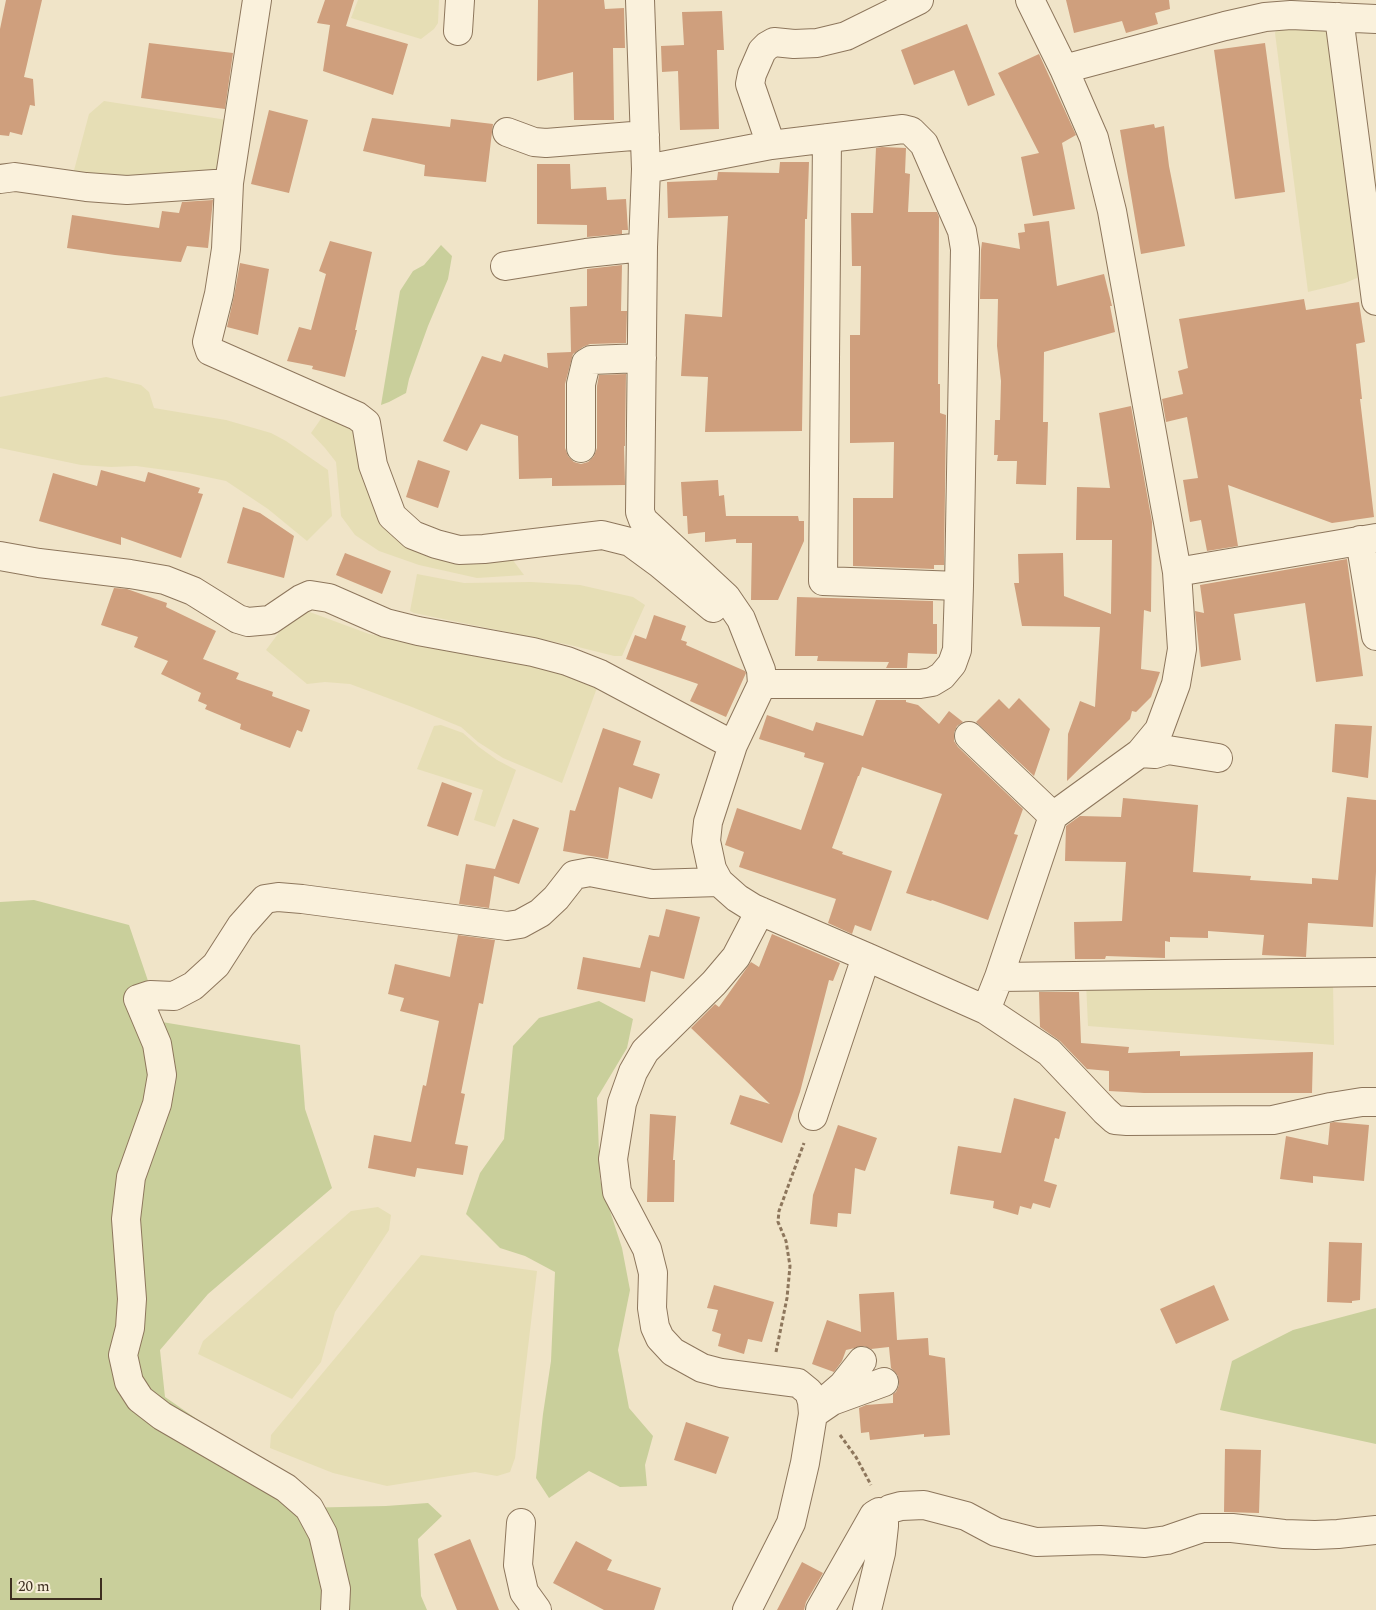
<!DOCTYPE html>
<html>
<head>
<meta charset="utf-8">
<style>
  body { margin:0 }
  #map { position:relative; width:1376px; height:1610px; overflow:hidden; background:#f0e4c8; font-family:Spectral,serif }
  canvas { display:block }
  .scale { position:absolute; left:10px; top:1578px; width:92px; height:22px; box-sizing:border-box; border:2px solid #3d2e20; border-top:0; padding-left:6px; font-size:15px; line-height:18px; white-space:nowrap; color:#3d2e20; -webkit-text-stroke:4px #f7eed8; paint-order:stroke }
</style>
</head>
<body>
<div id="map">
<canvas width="1376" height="1610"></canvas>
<div class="scale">20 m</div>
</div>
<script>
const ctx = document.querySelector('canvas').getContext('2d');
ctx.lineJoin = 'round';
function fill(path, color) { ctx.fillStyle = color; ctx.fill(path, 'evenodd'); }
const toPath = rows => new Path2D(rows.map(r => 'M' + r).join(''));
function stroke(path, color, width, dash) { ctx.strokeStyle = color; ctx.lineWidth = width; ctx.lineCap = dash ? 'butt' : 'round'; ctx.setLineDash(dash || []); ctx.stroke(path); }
fill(toPath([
  [358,0,439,0,438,23,434,29,421,39,351,18],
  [1277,28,1325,30,1332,37,1359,270,1357,278,1345,283,1308,292,1275,33],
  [104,101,227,120,222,165,215,176,72,178,89,114],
  [106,377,141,385,149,392,154,408,226,420,271,433,286,441,328,470,332,516,307,541,268,509,226,481,188,473,136,466,111,467,81,465,0,448,0,397],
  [325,413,352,427,363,444,393,527,509,555,524,575,477,578,419,565,379,551,355,535,341,516,336,462,325,448,311,433],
  [417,574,464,583,531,582,580,585,633,597,645,605,622,656,614,656,570,645,414,613,410,611],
  [307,611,369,634,565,670,598,685,562,783,503,758,478,742,461,727,412,707,350,684,325,682,307,684,266,650,292,615],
  [441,725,463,733,479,747,497,760,516,770,495,827,474,820,483,790,417,769,434,726],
  [1333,981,1334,1045,1088,1026,1086,982],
  [378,1207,391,1215,389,1230,335,1312,321,1362,292,1399,198,1354,203,1341,351,1211],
  [421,1255,537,1271,515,1458,510,1472,497,1476,475,1472,387,1486,333,1473,270,1448,271,1435]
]), '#e6deb5');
fill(toPath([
  [441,245,452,256,448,279,428,326,409,379,406,393,389,402,381,405,400,291,413,271,424,265],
  [34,900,129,925,162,1022,300,1045,305,1109,332,1188,208,1294,160,1350,165,1397,237,1447,299,1508,386,1506,428,1503,442,1516,418,1539,421,1596,427,1610,0,1610,0,902],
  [599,1001,633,1019,627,1048,597,1098,600,1180,622,1248,630,1290,618,1350,629,1408,653,1436,645,1465,647,1486,620,1487,589,1471,549,1498,536,1478,543,1414,551,1361,555,1272,525,1256,500,1248,466,1214,480,1173,504,1139,513,1046,539,1018],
  [1376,1308,1376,1444,1220,1410,1232,1361,1293,1330]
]), '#c9cf9b');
fill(toPath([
  [6,0,42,0,24,77,33,79,35,106,30,105,22,135,10,132,9,136,0,135,0,29],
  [325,0,354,0,346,26,408,44,393,95,323,71,330,25,317,23],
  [538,0,604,0,605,9,624,8,625,48,613,48,614,120,574,120,573,72,537,81],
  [1066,0,1169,0,1170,9,1155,13,1158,24,1126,33,1122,21,1074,33],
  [722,11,724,50,717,50,719,129,680,130,678,71,662,72,661,46,684,45,682,12],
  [967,24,995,95,968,106,954,70,914,85,901,50],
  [149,43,233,53,225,109,141,98],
  [1265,43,1285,192,1235,199,1214,50],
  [1039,54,1076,135,1062,143,1075,209,1033,216,1021,157,1039,153,998,73],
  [269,110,308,120,289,193,251,184],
  [372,118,450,127,451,119,493,124,486,182,424,176,425,165,363,151],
  [1154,124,1155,128,1164,126,1169,166,1185,246,1141,254,1120,130],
  [882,147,906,148,905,173,910,174,908,212,937,212,939,217,938,384,940,384,940,413,946,415,944,565,934,565,934,569,853,566,853,498,893,498,894,442,850,443,850,335,860,335,861,266,852,266,851,213,873,213,876,148],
  [780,162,809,162,807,219,805,219,802,431,705,432,708,377,681,376,685,314,722,317,728,216,668,218,667,182,717,180,718,172,779,173],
  [537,164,570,164,571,189,606,187,607,200,626,199,628,230,622,230,622,234,587,237,587,225,537,224],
  [213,200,208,248,187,246,181,262,115,255,67,248,72,215,159,228,162,211,179,213,182,202],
  [1049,221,1057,286,1104,274,1112,306,1110,306,1115,332,1044,352,1043,422,1048,422,1046,485,1016,484,1017,461,997,461,998,455,994,455,995,420,1000,420,1001,381,997,346,998,299,980,299,981,250,982,242,1020,249,1018,233,1025,232,1024,224],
  [330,241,372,252,355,330,357,330,345,377,312,369,313,366,287,361,299,327,311,330,326,274,319,271],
  [240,263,269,269,258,335,227,327,234,296],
  [622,265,621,311,627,311,626,343,590,344,583,347,573,354,565,384,565,448,568,456,574,462,581,464,588,462,594,456,597,448,597,386,599,375,626,374,625,446,624,446,625,485,552,486,552,478,519,479,518,436,481,424,467,451,443,441,482,356,501,362,504,354,548,368,547,353,571,352,570,307,587,306,587,269],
  [1304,299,1306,310,1359,302,1365,342,1356,344,1362,399,1360,399,1374,517,1332,523,1228,485,1238,546,1207,551,1201,520,1190,522,1183,480,1198,478,1187,417,1166,422,1162,399,1183,394,1178,371,1188,368,1179,319],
  [1131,406,1152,522,1151,612,1144,610,1141,669,1160,672,1151,697,1136,712,1132,711,1130,719,1067,781,1068,734,1080,701,1095,707,1100,627,1022,626,1014,583,1019,583,1018,554,1063,553,1064,596,1111,614,1112,540,1076,540,1077,487,1110,488,1099,413],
  [418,460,450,471,438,508,406,497],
  [101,470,145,482,148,472,200,488,198,493,203,494,181,558,121,537,121,545,39,521,53,473,97,486],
  [718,480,719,496,724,495,726,516,798,516,799,521,804,521,804,541,778,600,751,600,752,543,736,543,736,539,705,542,705,532,688,534,687,516,683,516,681,482],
  [243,507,260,513,294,536,284,578,227,563],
  [345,553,391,571,382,594,336,575],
  [1347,559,1363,676,1316,682,1305,603,1234,614,1241,660,1201,667,1195,611,1204,613,1200,585],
  [114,588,127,589,167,603,166,607,216,631,203,659,239,673,236,679,273,692,272,696,310,710,302,732,297,730,290,748,240,729,241,724,205,709,207,705,198,701,201,693,161,674,168,661,134,647,138,637,101,625],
  [797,597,933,601,933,624,937,624,937,654,908,653,907,668,886,668,889,662,817,661,818,656,795,656],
  [654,615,686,626,681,640,687,642,686,645,745,671,746,673,726,717,690,701,698,684,626,659,635,635,646,639],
  [1019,698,1050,729,1034,776,976,722,999,699,1009,709],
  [876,700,906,700,906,702,918,705,939,724,949,711,963,722,957,726,954,733,954,741,958,747,1023,809,1014,834,1018,835,988,920,932,900,931,901,906,893,942,794,862,767,859,776,858,776,832,848,843,852,842,854,892,871,871,931,855,925,852,934,828,923,836,899,739,867,744,852,725,845,737,808,801,830,824,763,804,757,805,753,759,739,767,715,813,731,816,722,863,736],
  [1335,724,1372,726,1368,778,1332,772],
  [603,728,641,741,633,765,660,774,652,799,619,787,608,859,563,851,570,810,575,811],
  [442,782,472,793,458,836,427,826],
  [1347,797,1376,800,1376,872,1373,927,1308,923,1306,957,1262,955,1264,935,1208,931,1208,938,1170,937,1170,942,1165,941,1165,958,1106,956,1105,959,1075,959,1074,922,1122,921,1126,862,1065,861,1066,826,1080,816,1121,817,1123,798,1198,805,1193,872,1251,876,1250,880,1312,884,1312,878,1338,880],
  [513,819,539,828,519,884,494,876,489,908,459,904,466,864,495,869],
  [666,909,700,917,684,979,651,971,645,1002,577,989,583,957,640,968,649,935,659,937],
  [772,934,840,963,833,981,829,980,800,1092,782,1143,730,1124,740,1095,770,1104,691,1028,715,1004,719,1007,751,962,759,967],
  [458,935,495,940,483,1004,479,1003,461,1093,465,1094,455,1144,468,1146,463,1175,417,1168,415,1177,368,1168,374,1135,411,1142,423,1085,426,1086,439,1021,400,1011,404,998,388,994,395,964,450,977],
  [1039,992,1079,992,1081,1043,1129,1047,1128,1053,1180,1051,1180,1056,1313,1052,1312,1093,1144,1093,1109,1091,1109,1071,1087,1069,1060,1041,1040,1027],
  [1014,1098,1066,1112,1059,1139,1055,1138,1044,1181,1057,1185,1050,1208,1033,1203,1031,1209,1020,1206,1018,1215,993,1208,994,1201,950,1194,958,1146,1001,1153],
  [650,1114,676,1116,673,1160,675,1160,674,1202,647,1202],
  [1334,1122,1369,1125,1364,1181,1313,1176,1313,1183,1280,1179,1286,1136,1328,1145,1330,1123],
  [838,1125,877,1138,865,1171,855,1168,851,1214,838,1213,837,1227,810,1224,813,1195],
  [1329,1242,1362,1243,1360,1300,1352,1301,1352,1303,1327,1302],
  [714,1285,774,1302,762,1342,748,1339,744,1354,718,1346,721,1334,712,1331,718,1310,707,1308],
  [1214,1285,1229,1320,1176,1344,1160,1309],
  [894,1292,897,1340,928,1338,929,1355,945,1358,950,1435,924,1437,924,1434,870,1440,869,1432,861,1433,859,1408,866,1405,893,1403,893,1394,896,1392,899,1385,898,1376,891,1368,889,1347,871,1349,864,1346,846,1350,842,1361,834,1372,812,1364,827,1320,861,1332,859,1294],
  [686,1422,729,1437,716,1474,674,1460],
  [1225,1449,1261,1450,1259,1513,1224,1512],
  [470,1539,499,1610,457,1610,434,1554],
  [576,1541,612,1560,607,1570,661,1588,654,1610,604,1610,553,1583],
  [802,1562,823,1573,806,1602,804,1610,777,1610]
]), '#cf9f7d');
const minor = toPath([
  [257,0,229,183,226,249,219,294,207,342,210,351,357,416,366,423,373,465,392,516,413,535,436,544,459,550,484,549,602,535,630,542,660,564,713,608],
  [640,0,646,169,643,247,640,512,643,520,726,597,741,619,761,670,762,684,733,745,708,822,706,841,712,869,719,882,737,898,753,908,869,958,986,1010,1049,1052,1105,1111,1115,1120,1127,1121,1273,1120,1331,1107,1362,1102,1376,1102],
  [1339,17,1376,301],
  [458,31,460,0],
  [1064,69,1225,26,1265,17,1291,15,1376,19],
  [507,132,534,142,546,143,645,135],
  [827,138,823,581,959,586],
  [771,145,750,84,752,74,762,51,767,46,774,42,794,44,817,43,846,36,919,0],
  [646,169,771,145,903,129,911,131,924,144,962,231,965,249,959,586,957,650,952,664,942,676,932,682,920,684,762,684],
  [0,179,15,177,86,187,127,190,229,183],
  [505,266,586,253,643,247],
  [581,448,581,384,586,363,591,360,642,358],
  [1360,540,1376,636],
  [0,556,39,563,130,574,165,580,193,591,238,619,248,622,270,620,301,599,310,595,329,598,386,623,418,631,533,652,567,661,600,674,733,745],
  [1177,572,1376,538],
  [969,736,1053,816],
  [1140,753,1155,754,1168,750,1218,758],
  [999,977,1376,972],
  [986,1010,999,977,1053,816,1140,753,1159,730,1176,684,1182,649,1177,572,1112,211,1094,138,1064,69,1030,0],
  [813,1116,866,957],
  [828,1398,843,1385,862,1361],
  [813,1414,832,1401,884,1382],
  [884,1514,890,1509,901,1506,924,1505,966,1516,996,1532,1036,1542,1100,1540,1145,1543,1167,1540,1202,1528,1232,1528,1284,1534,1315,1535,1338,1534,1376,1530],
  [521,1523,518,1565,524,1592,537,1610],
  [335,1610,336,1589,323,1534,309,1508,286,1488,162,1416,140,1399,129,1382,123,1355,130,1328,132,1299,126,1219,131,1177,157,1104,162,1075,157,1044,138,999,150,995,174,996,193,986,216,965,241,926,265,899,278,897,302,899,507,926,520,924,540,913,556,898,574,875,590,872,652,884,719,882],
  [747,1610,791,1523,805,1463,813,1414,812,1402,809,1392,798,1383,721,1373,702,1368,673,1352,660,1338,655,1327,652,1308,653,1273,647,1249,617,1192,613,1159,622,1103,633,1072,645,1051,714,983,736,957,760,911],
  [820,1610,874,1515,879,1512,884,1514,884,1526,881,1553,867,1610]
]);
stroke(minor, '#8d765c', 30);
stroke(toPath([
  [776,1352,787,1298,790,1266,786,1241,778,1222,779,1211,804,1143],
  [840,1435,856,1457,871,1485]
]), '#8d765c', 3, [4, 2.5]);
stroke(minor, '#faf1dc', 28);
</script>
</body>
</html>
